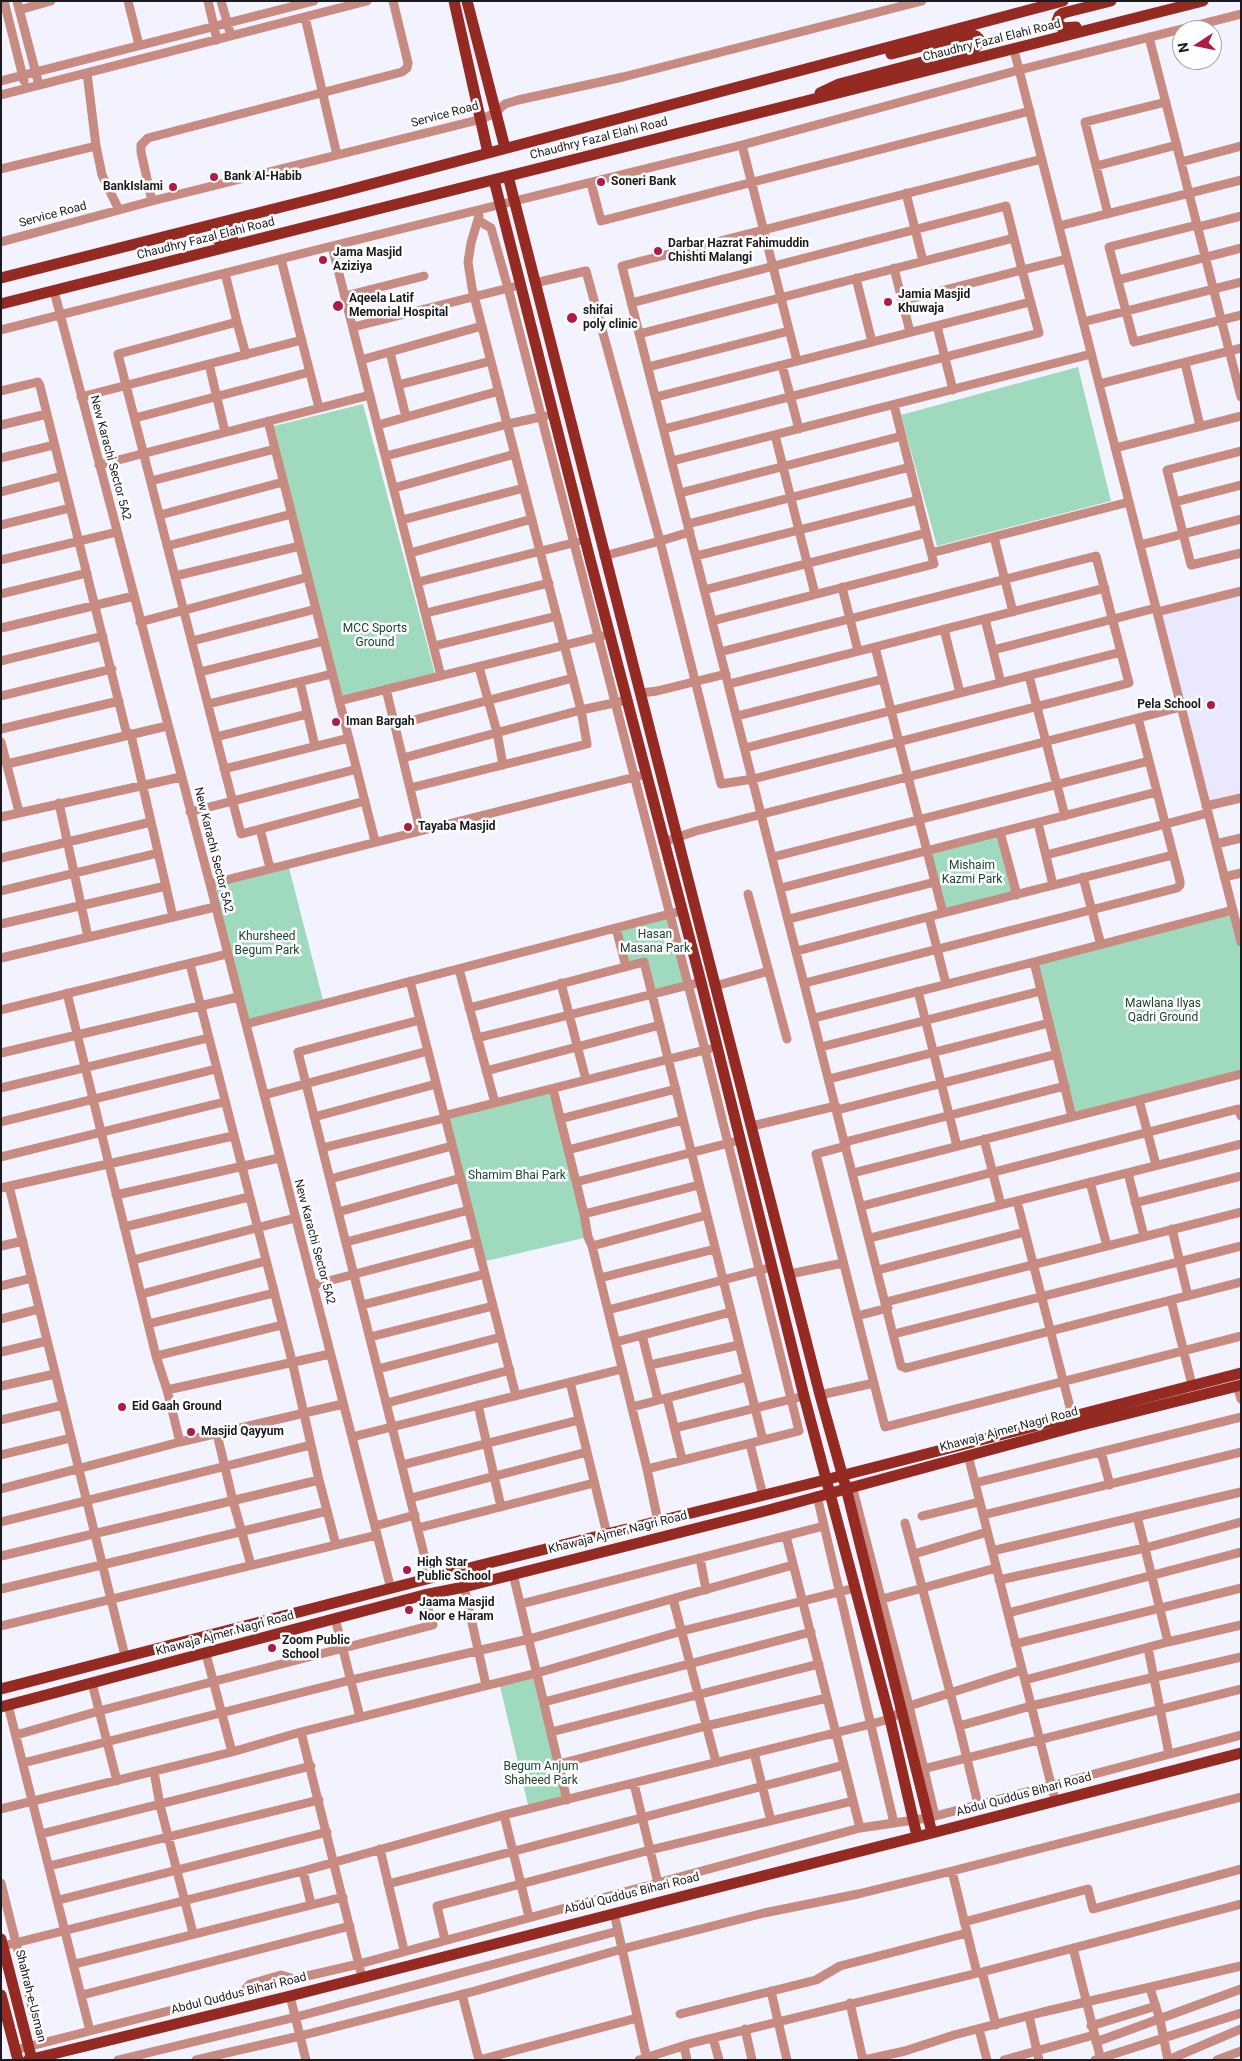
<!DOCTYPE html>
<html>
<head>
<meta charset="utf-8">
<style>
  body { margin:0 }
  #map { position:relative; width:1242px; height:2061px; overflow:hidden; background:#f3f3ff; font-family:Roboto,sans-serif }
  canvas { display:block }
  .frame { position:absolute; inset:0; border:2px solid #1b1b1f; pointer-events:none }
  .north { position:absolute; left:1172px; top:20px; width:50px; height:50px; box-sizing:border-box; background:#fff; border:1px solid #a4a4a5; border-radius:50%; rotate:259deg; font-size:14px; font-weight:700; line-height:20px; text-align:center; color:#1b1b1f }
  .north::after { content:''; display:block; margin:auto; width:18px; height:22px; background:#ae1b46; clip-path:polygon(50% 0,100% 100%,50% 72%,0 100%) }
</style>
</head>
<body>
<div id="map">
<canvas width="1242" height="2061"></canvas>
<div class="frame"></div>
<div class="north">N</div>
</div>
<script>
const ctx = document.querySelector('canvas').getContext('2d');
ctx.lineJoin = 'round';
function fill(path, color) { ctx.fillStyle = color; ctx.fill(path, 'evenodd'); }
const toPath = rows => new Path2D(rows.map(r => 'M' + r).join(''));
function stroke(path, color, width, dash) { ctx.strokeStyle = color; ctx.lineWidth = width; ctx.lineCap = dash ? 'butt' : 'round'; ctx.setLineDash(dash || []); ctx.stroke(path); }
function label(font, color, halo, rows, align = 'center') {
  ctx.font = font + ' Roboto,sans-serif'; ctx.lineWidth = 5; ctx.setLineDash([]); ctx.textBaseline = 'middle'; ctx.strokeStyle = halo; ctx.fillStyle = color; for (const [text, x, y, turn = 0] of rows) {
    ctx.save(); ctx.translate(x, y); ctx.rotate((+turn || 0) * Math.PI / 180); ctx.textAlign = isNaN(turn) ? turn : align; if (halo) ctx.strokeText(text, 0, 0); ctx.fillText(text, 0, 0); ctx.restore();
  }
}
fill(toPath([
  [1241,591,1241,798,1206,806,1157,612]
]), '#e9e8fc');
fill(toPath([
  [1078,367,1111,501,937,546,901,415],
  [363,404,435,674,341,697,274,426],
  [1000,832,1017,895,943,913,928,851],
  [288,864,324,1004,246,1024,210,884],
  [1234,913,1241,942,1241,1071,1072,1113,1036,963],
  [669,917,685,983,653,992,645,960,626,964,618,930],
  [553,1089,588,1237,482,1262,447,1115],
  [537,1673,567,1800,529,1809,499,1682]
]), '#9fdabe');
stroke(toPath([
  [4,1,24,81],
  [17,1,39,85],
  [128,1,139,45],
  [208,1,217,40],
  [221,1,231,36],
  [19,10,51,1],
  [305,17,337,155],
  [1149,37,1241,397],
  [1014,50,1241,942],
  [87,73,96,146,102,175,119,210],
  [1,81,314,1],
  [1,95,367,1],
  [742,145,797,361],
  [1042,159,622,266,901,1366,906,1368,1241,1282],
  [1181,162,1241,146],
  [1096,166,1177,145],
  [1,169,96,146],
  [591,183,601,221,1030,111],
  [906,193,923,261],
  [152,201,141,152,141,145,148,138,402,72,407,68,408,63,393,1],
  [1108,214,1085,122,1166,102],
  [479,221,491,228,508,288,705,1050,799,1431,647,1469],
  [1197,225,1109,247,1134,342,1241,315],
  [1059,226,1241,180],
  [1198,227,1241,216],
  [1,242,152,201,482,119,495,113,505,104,518,100,623,77,922,1],
  [332,246,441,676],
  [281,259,319,408],
  [894,268,910,332],
  [225,273,237,322,118,354,241,834,260,829,270,868],
  [856,278,872,342],
  [1118,280,1241,248],
  [535,283,586,271,660,541,604,556],
  [54,291,210,884,391,1589],
  [345,296,424,276],
  [631,303,1006,206,1014,238],
  [237,322,246,355],
  [1083,322,1241,282],
  [937,326,953,390],
  [353,327,513,287],
  [1,330,332,246,742,145,1019,70,1241,14],
  [639,334,1014,238,1022,270,902,301],
  [390,352,406,417],
  [361,360,482,326],
  [1185,363,1200,426],
  [209,364,225,432],
  [782,365,799,429],
  [648,367,789,331],
  [1099,384,1241,348],
  [398,385,491,361],
  [1,391,38,382,40,386,126,731,131,735,173,917],
  [81,397,302,340],
  [656,397,1030,302],
  [135,418,310,372],
  [268,421,375,841],
  [1,425,47,414],
  [378,425,499,391],
  [664,429,1039,333,1022,270,1067,259],
  [775,435,815,594],
  [1115,448,1241,416],
  [1241,451,1167,470,1191,565,1241,553],
  [386,456,508,424,545,416],
  [1,458,54,445],
  [672,461,1091,354],
  [99,465,370,395],
  [151,481,275,449],
  [394,488,515,454],
  [1,492,62,476],
  [680,493,902,436],
  [1175,502,1241,485],
  [160,515,283,482],
  [402,520,524,488],
  [688,524,910,467],
  [1,525,70,508],
  [690,532,660,541,721,784,753,779,1129,683,1096,556,720,652],
  [994,537,1013,612],
  [1140,545,1241,519],
  [167,546,292,514],
  [410,553,532,519],
  [931,553,1129,502],
  [696,556,918,500],
  [1,560,117,532],
  [175,576,300,546],
  [418,582,577,542],
  [842,587,858,651],
  [1105,588,875,647,899,742,943,913,1173,855],
  [704,590,926,533],
  [1,594,87,573],
  [1157,612,1241,591],
  [426,613,549,583],
  [985,619,1001,683],
  [712,621,934,564,894,405],
  [140,622,308,577],
  [1,628,134,596],
  [944,629,960,693],
  [192,641,316,609],
  [434,646,557,616],
  [993,650,1156,608],
  [1,661,103,636],
  [479,667,497,732,503,765],
  [200,672,324,641],
  [1029,676,1065,816],
  [300,682,315,746],
  [729,684,875,647],
  [386,689,420,830],
  [641,693,657,691,726,674],
  [1,696,112,669],
  [339,701,602,636],
  [208,704,332,674],
  [737,716,883,679],
  [395,725,573,678],
  [1,729,119,701],
  [216,737,307,714],
  [1,742,19,812],
  [745,748,1121,652],
  [403,758,581,710,472,288,468,262,471,243,479,216],
  [7,764,167,726],
  [224,769,349,738],
  [410,788,587,744,581,710,628,700],
  [59,803,88,937],
  [1206,806,1241,798],
  [190,812,357,769],
  [1,817,181,777],
  [1038,823,1053,885],
  [260,829,365,801],
  [1000,832,1017,895],
  [663,842,696,831,1181,707],
  [1216,844,1241,838],
  [1046,855,1208,813],
  [773,857,1149,761],
  [1,858,151,822],
  [1083,877,1101,945],
  [1224,877,1241,873],
  [210,884,639,776],
  [781,888,1157,792],
  [1,891,158,853],
  [748,894,787,1039],
  [1233,910,1034,962,1072,1117,1241,1074],
  [929,917,946,984],
  [789,919,935,882],
  [1,924,166,886],
  [616,928,626,967],
  [797,951,943,913],
  [1,958,215,907],
  [190,964,292,1361,319,1480,336,1545],
  [459,969,495,1103],
  [410,981,420,1020,298,1052,430,1578],
  [561,983,586,1080],
  [805,983,1177,888,1180,885,1180,881,1138,718],
  [715,986,769,971],
  [918,991,957,1146],
  [67,993,156,1356,167,1390,180,1442],
  [469,1008,644,962,763,1440],
  [1,1010,227,954],
  [814,1018,1034,962],
  [420,1020,445,1118],
  [246,1024,681,911],
  [477,1038,701,982],
  [821,1047,1041,991],
  [1,1053,238,997],
  [486,1071,660,1025],
  [829,1079,1049,1023],
  [1,1088,208,1038],
  [553,1089,584,1214,588,1237,592,1246,647,1469,658,1521],
  [264,1095,428,1051],
  [1139,1100,1156,1165],
  [837,1110,1057,1054],
  [314,1117,436,1084],
  [445,1117,516,1396],
  [560,1119,676,1089],
  [1,1122,216,1069],
  [752,1126,836,1106],
  [984,1139,1001,1205],
  [845,1142,1065,1086],
  [846,1146,816,1154,885,1427,1241,1336],
  [322,1148,445,1118,447,1115,709,1049],
  [568,1150,683,1120],
  [1,1157,224,1102],
  [853,1173,1072,1117],
  [1128,1173,1144,1236],
  [330,1179,452,1146],
  [576,1182,733,1142],
  [1090,1182,1107,1246],
  [9,1186,125,1656],
  [1,1188,233,1136],
  [116,1195,279,1158],
  [1017,1201,1072,1415],
  [1135,1203,1241,1176],
  [862,1206,1238,1109,1241,1116],
  [338,1212,461,1178],
  [584,1214,699,1185],
  [124,1227,249,1197],
  [1172,1229,1188,1296],
  [870,1238,1241,1144],
  [346,1242,469,1210],
  [1,1246,23,1241],
  [592,1246,707,1215],
  [133,1260,295,1218],
  [878,1270,1025,1232],
  [790,1274,843,1263],
  [600,1278,715,1249],
  [313,1285,477,1242],
  [1,1286,32,1278],
  [142,1294,266,1261],
  [1171,1300,1192,1385],
  [886,1302,1241,1212],
  [362,1305,485,1274],
  [608,1310,765,1269],
  [857,1316,888,1308],
  [1,1319,39,1309],
  [148,1324,274,1293],
  [894,1334,1241,1246],
  [642,1335,658,1400],
  [370,1337,493,1306],
  [616,1342,731,1312],
  [1,1352,47,1341],
  [156,1356,282,1325],
  [650,1365,739,1345],
  [378,1369,501,1337],
  [570,1382,607,1534],
  [1,1386,55,1374],
  [1237,1386,1241,1399],
  [167,1390,330,1354],
  [820,1395,874,1383],
  [667,1398,682,1459],
  [387,1403,510,1370],
  [478,1405,501,1507],
  [632,1407,747,1377],
  [1,1420,63,1405],
  [675,1428,804,1396],
  [217,1434,233,1501,251,1565],
  [352,1437,622,1369],
  [750,1444,763,1495],
  [1101,1452,1110,1485],
  [1,1455,71,1438],
  [968,1455,1055,1800],
  [402,1465,579,1420],
  [975,1483,1241,1417],
  [852,1486,909,1706,935,1816],
  [1,1489,180,1442,343,1404],
  [817,1496,894,1823,928,1818,1241,1735],
  [411,1498,587,1452],
  [983,1515,1241,1452],
  [922,1516,979,1502],
  [1137,1516,1168,1642],
  [1,1522,311,1445],
  [905,1523,959,1726,978,1804],
  [375,1526,415,1515],
  [418,1528,594,1483],
  [786,1536,860,1828],
  [992,1551,1241,1492],
  [914,1554,987,1532],
  [1,1556,319,1480],
  [700,1558,706,1590],
  [513,1574,567,1800],
  [999,1580,1145,1548,1241,1522],
  [464,1587,486,1685],
  [1,1589,327,1511],
  [673,1599,716,1762],
  [875,1601,996,1568],
  [521,1604,824,1526],
  [1008,1613,1241,1552],
  [335,1618,360,1717],
  [1,1626,377,1535],
  [1015,1644,1241,1588],
  [1148,1648,1169,1754],
  [206,1654,232,1752],
  [1025,1680,1168,1642,1241,1625],
  [92,1683,117,1781],
  [544,1702,811,1632],
  [8,1705,90,2031],
  [959,1726,1031,1706,1241,1657],
  [301,1732,362,1977],
  [551,1732,819,1664],
  [16,1735,99,1711,433,1625,424,1595],
  [754,1753,771,1821],
  [23,1763,351,1680,529,1639,793,1565],
  [559,1764,706,1726,827,1698],
  [919,1770,1241,1689],
  [154,1772,160,1805,193,1933],
  [634,1784,658,1883],
  [1,1809,232,1752,301,1732,537,1673,682,1631,855,1588],
  [504,1815,529,1917],
  [41,1834,311,1766],
  [380,1849,404,1950],
  [49,1866,319,1800],
  [303,1871,311,1904],
  [952,1871,977,1973],
  [1,1883,41,2043],
  [388,1884,844,1765],
  [59,1900,327,1832],
  [614,1913,647,2060],
  [964,1922,1088,1889,1093,1909,1241,1869],
  [445,1940,437,1906,650,1850,853,1801],
  [3,1946,303,1871,504,1815,871,1724,890,1719,909,1706,1022,1670],
  [1073,1948,1101,2060],
  [75,1964,343,1897],
  [982,1972,996,2025],
  [1150,1988,1160,2020,1168,2060],
  [771,1991,787,2060],
  [462,1994,479,2060],
  [82,1995,350,1926],
  [290,1996,306,2060],
  [850,2003,863,2060],
  [680,2014,816,1980,840,1966,967,1933],
  [1029,2016,1039,2060],
  [1091,2026,1156,2006],
  [745,2029,752,2060],
  [979,2029,987,2060],
  [713,2038,719,2060],
  [1096,2042,1241,1989],
  [684,2046,687,2060],
  [15,2050,243,1992,250,1984,281,1975,294,1979,359,1964,860,1828,894,1823],
  [118,2060,296,2017,618,1931],
  [196,2060,300,2036,475,1991,622,1949,764,1913,858,1894,952,1871,1241,1797],
  [479,2060,637,2018],
  [639,2060,692,2043,982,1972,1241,1904],
  [864,2060,905,2051,954,2035,1043,2012,1241,1966],
  [1004,2060,1094,2035],
  [1095,2060,1241,2013],
  [1168,2060,1241,2029],
  [1217,2060,1241,2051]
]), '#c78b82', 9);
stroke(toPath([
  [454,1,488,153],
  [467,1,505,148],
  [1076,27,1062,28,1057,21,1059,16,1063,13,1111,1],
  [820,93,839,84,975,48,978,44,979,39,976,36,971,34,891,54],
  [508,176,820,1395,846,1488,932,1833],
  [494,180,590,559,701,982,804,1396,890,1719,917,1836],
  [228,227,218,230,215,238,222,242,233,240],
  [1,278,341,192,1063,1],
  [1,304,1203,1],
  [1,1689,477,1566,817,1482,1241,1373],
  [1,1707,424,1595,464,1587,765,1511,1074,1427,1241,1385],
  [1,1939,32,2060],
  [1,1995,18,2060],
  [28,2060,290,1996,932,1833,1241,1753]
]), '#952a22', 11);
for (const [x, y, r, color] of [
  [214,177,5,"#ae1b46"],
  [601,182,5,"#ae1b46"],
  [173,187,5,"#ae1b46"],
  [658,251,5,"#ae1b46"],
  [323,260,5,"#ae1b46"],
  [888,302,5,"#ae1b46"],
  [338,306,6,"#ae1b46"],
  [572,318,6,"#ae1b46"],
  [1211,705,5,"#ae1b46"],
  [336,722,5,"#ae1b46"],
  [408,827,5,"#ae1b46"],
  [122,1407,5,"#ae1b46"],
  [191,1432,5,"#ae1b46"],
  [407,1570,5,"#ae1b46"],
  [409,1610,5,"#ae1b46"],
  [272,1648,5,"#ae1b46"]
]) { const dot = new Path2D(); dot.arc(x, y, r, 0, 2 * Math.PI); ctx.fillStyle = color; ctx.fill(dot); stroke(dot, '#fff', 2); }
label('12px', '#1b1b1f', '#fff', [
  ["Chaudhry Fazal Elahi Road",992,41,-14],
  ["Service Road",445,115,-15],
  ["Chaudhry Fazal Elahi Road",599,139,-14],
  ["Service Road",53,215,-15],
  ["Chaudhry Fazal Elahi Road",206,239,-14],
  ["New Karachi Sector 5A2",110,458,75],
  ["New Karachi Sector 5A2",213,850,76],
  ["New Karachi Sector 5A2",314,1242,75],
  ["Khawaja Ajmer Nagri Road",1009,1430,-15],
  ["Khawaja Ajmer Nagri Road",618,1533,-14],
  ["Khawaja Ajmer Nagri Road",225,1634,-15],
  ["Abdul Quddus Bihari Road",1024,1795,-15],
  ["Abdul Quddus Bihari Road",632,1894,-14],
  ["Abdul Quddus Bihari Road",239,1994,-14],
  ["Shahrah-e-Usman",30,1996,76]
]);
label('bold 12px', '#1b1b1f', '#fff', [
  ["Bank Al-Habib",224,177],
  ["Soneri Bank",611,182],
  ["BankIslami",163,187,"right"],
  ["Darbar Hazrat Fahimuddin",668,244],
  ["Chishti Malangi",668,258],
  ["Jama Masjid",333,253],
  ["Aziziya",333,267],
  ["Jamia Masjid",898,295],
  ["Khuwaja",898,309],
  ["Aqeela Latif",349,299],
  ["Memorial Hospital",349,313],
  ["shifai",583,311],
  ["poly clinic",583,325],
  ["Pela School",1201,705,"right"],
  ["Iman Bargah",346,722],
  ["Tayaba Masjid",418,827],
  ["Eid Gaah Ground",132,1407],
  ["Masjid Qayyum",201,1432],
  ["High Star",417,1563],
  ["Public School",417,1577],
  ["Jaama Masjid",419,1603],
  ["Noor e Haram",419,1617],
  ["Zoom Public",282,1641],
  ["School",282,1655]
], 'left');
label('12px', '#194332', '#fff', [
  ["MCC Sports",375,629],
  ["Ground",375,643],
  ["Mishaim",972,866],
  ["Kazmi Park",972,880],
  ["Hasan",655,935],
  ["Masana Park",655,949],
  ["Khursheed",267,937],
  ["Begum Park",267,951],
  ["Mawlana Ilyas",1163,1004],
  ["Qadri Ground",1163,1018],
  ["Shamim Bhai Park",517,1176],
  ["Begum Anjum",541,1767],
  ["Shaheed Park",541,1781]
]);
</script>
</body>
</html>
